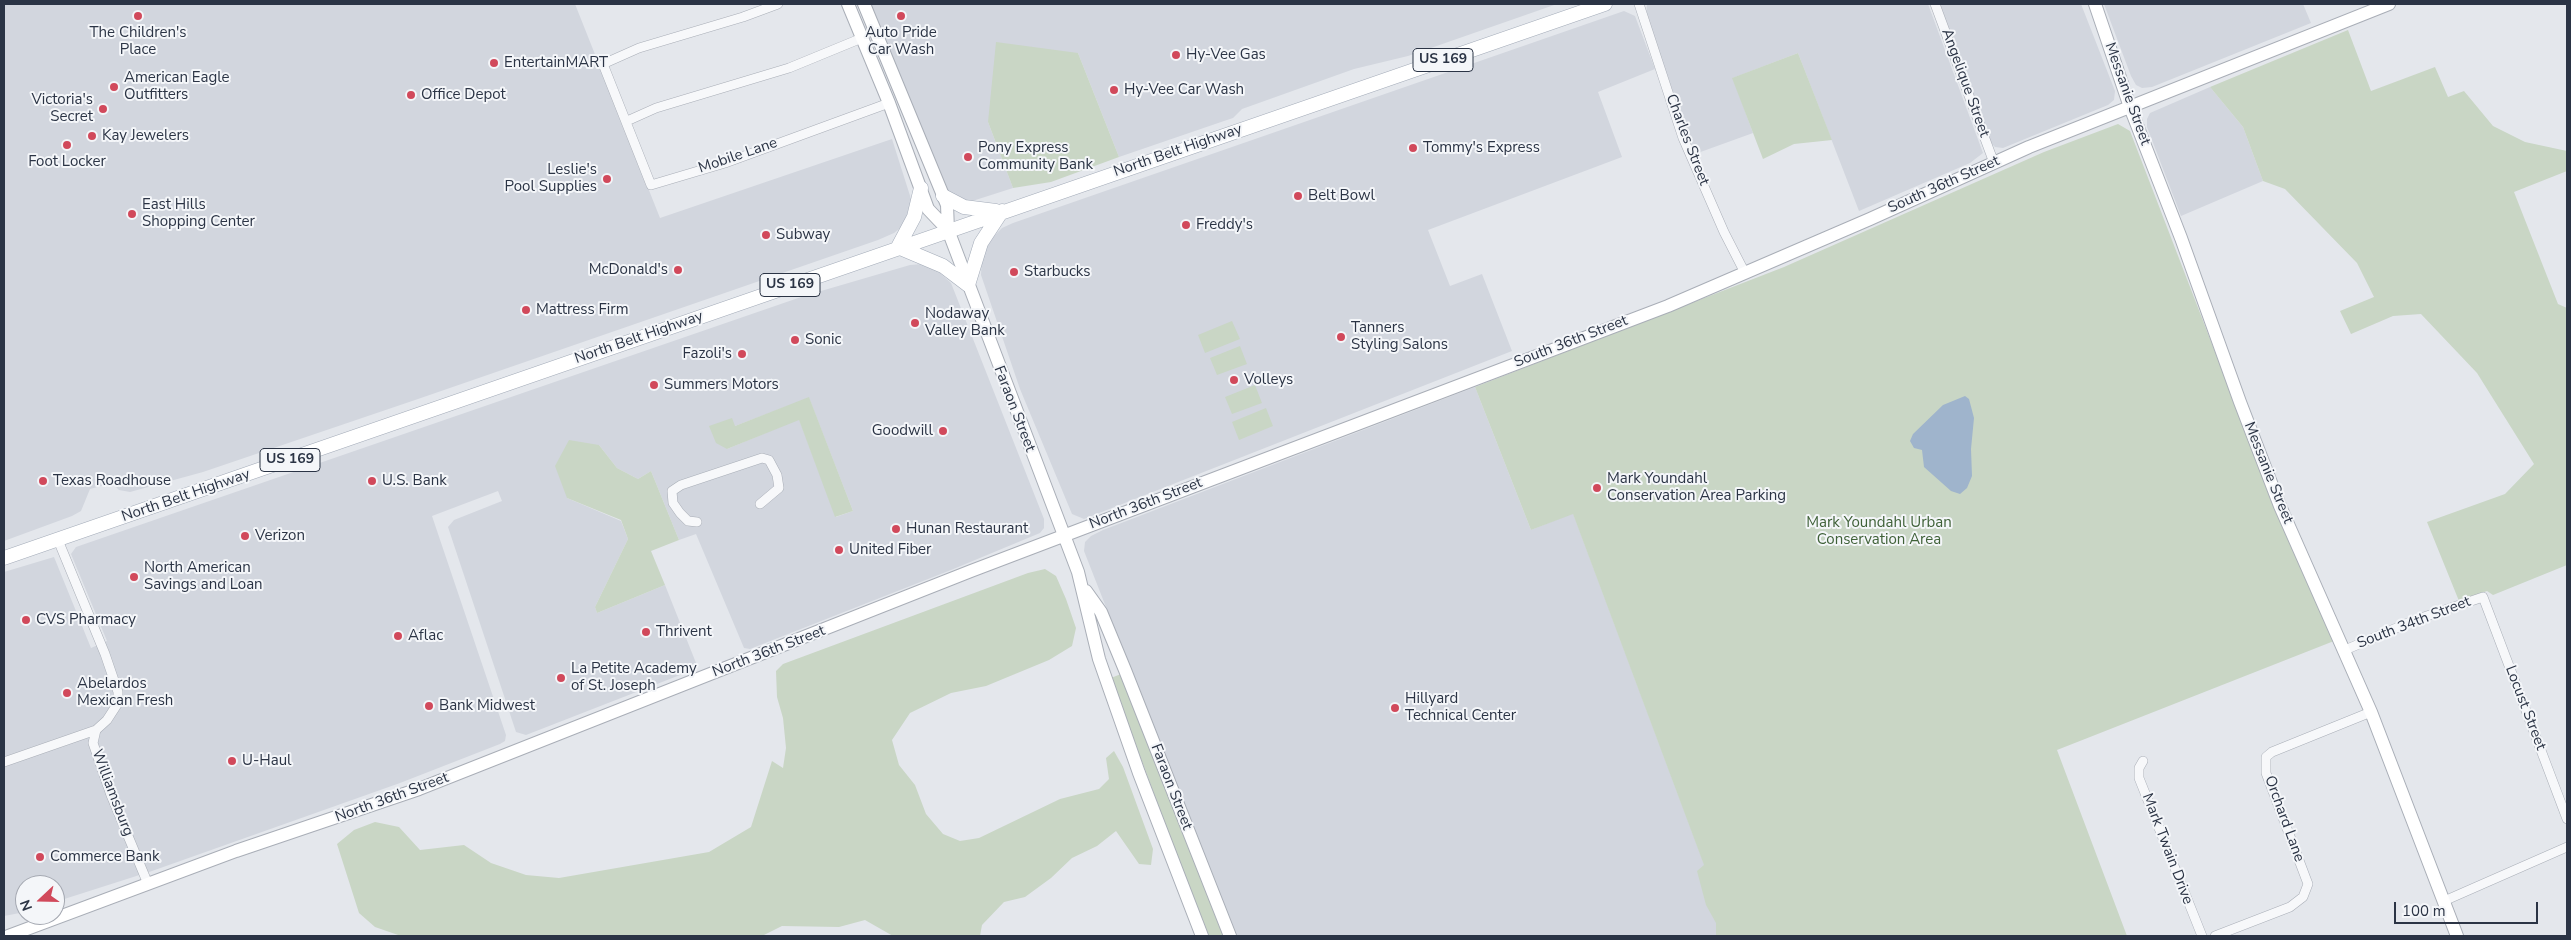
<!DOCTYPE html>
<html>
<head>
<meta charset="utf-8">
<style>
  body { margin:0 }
  #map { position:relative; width:2571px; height:940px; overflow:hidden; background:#e4e7ec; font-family:"Nunito Sans",sans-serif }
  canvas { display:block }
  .frame { position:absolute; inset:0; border:5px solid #2b3445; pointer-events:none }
  .north { position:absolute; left:15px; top:875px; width:50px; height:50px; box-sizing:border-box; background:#f4f6f9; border:1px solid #a4a8b1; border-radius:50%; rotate:249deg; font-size:14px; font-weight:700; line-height:20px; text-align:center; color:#2b3445 }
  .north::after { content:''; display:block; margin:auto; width:18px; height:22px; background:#d1495b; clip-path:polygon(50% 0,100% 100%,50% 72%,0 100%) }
  .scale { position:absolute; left:2394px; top:902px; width:144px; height:22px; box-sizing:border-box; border:2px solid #2b3445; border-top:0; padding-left:6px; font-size:15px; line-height:18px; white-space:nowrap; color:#2b3445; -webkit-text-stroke:4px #f4f6f9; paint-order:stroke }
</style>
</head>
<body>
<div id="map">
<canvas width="2571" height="940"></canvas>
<div class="frame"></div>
<div class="north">N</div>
<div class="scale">100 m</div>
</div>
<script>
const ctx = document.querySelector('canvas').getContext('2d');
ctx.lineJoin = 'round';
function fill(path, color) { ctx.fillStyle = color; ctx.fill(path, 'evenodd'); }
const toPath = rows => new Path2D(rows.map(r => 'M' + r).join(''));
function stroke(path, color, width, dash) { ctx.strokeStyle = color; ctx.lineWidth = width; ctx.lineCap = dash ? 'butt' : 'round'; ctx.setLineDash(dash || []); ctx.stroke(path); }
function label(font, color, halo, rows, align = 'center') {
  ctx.font = font + ' "Nunito Sans",sans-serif'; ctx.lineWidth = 4; ctx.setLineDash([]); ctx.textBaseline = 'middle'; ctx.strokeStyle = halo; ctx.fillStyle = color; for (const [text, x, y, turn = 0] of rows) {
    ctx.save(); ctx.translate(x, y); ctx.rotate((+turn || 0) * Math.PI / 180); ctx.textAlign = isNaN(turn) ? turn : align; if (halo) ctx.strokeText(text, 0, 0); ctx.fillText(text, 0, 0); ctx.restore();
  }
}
fill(toPath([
  [4,4,575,4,660,218,892,139,912,202,912,211,903,226,894,233,878,240,418,399,203,472,130,492,119,490,112,483,90,489,81,511,72,516,4,541],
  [868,4,1557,4,1408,56,1354,69,1242,109,1233,118,1224,121,1119,157,1078,53,988,122,1013,188,963,204,947,196],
  [1647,4,1928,4,1983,153,1970,163,1859,211,1798,53,1733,78,1753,133,1695,154,1646,17],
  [1938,4,2081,4,2115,91,2114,100,2108,105,2003,148,1995,147,1990,142],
  [2104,4,2303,4,2311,23,2152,87,2142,88,2136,85,2131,76],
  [1624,11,1635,16,1655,69,1598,92,1622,157,1428,230,1450,286,1482,274,1512,351,1084,519,1072,514,1020,389,981,275,982,251,992,238,1002,228,1013,223],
  [2210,87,2243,127,2263,181,2181,216,2147,127,2147,119,2150,113],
  [922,264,932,266,951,283,1044,519,1044,528,1040,533,951,570,750,649,744,648,696,534,679,540,651,471,638,479,617,468,599,445,567,498,621,521,628,539,595,607,597,613,665,585,698,668,526,735,516,732,448,527,454,520,502,501,498,491,432,516,506,735,505,741,500,744,400,783,152,871,55,902,55,885,25,885,25,912,4,916,4,572,54,557,91,648,107,641,71,554,76,547,804,296,910,265],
  [809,398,853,511,836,517,799,419,727,449,735,426],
  [1475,387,1531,530,1573,513,1731,936,1235,936,1084,551,1085,542,1091,536,1103,530]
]), '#d2d6de');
fill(toPath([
  [2348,30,2371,91,2435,67,2448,97,2464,91,2493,126,2525,142,2567,151,2567,171,2514,192,2558,304,2567,308,2567,565,2493,595,2487,591,2459,601,2427,522,2505,494,2534,464,2477,373,2421,314,2393,316,2351,334,2340,311,2374,297,2357,263,2285,189,2263,181,2243,127,2210,87],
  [996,42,1078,53,1119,157,1051,182,1013,188,988,122],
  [1798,53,1832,140,1794,144,1763,159,1732,78],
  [2118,124,2130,131,2277,513,2334,641,2057,750,2127,936,1716,936,1716,923,1706,905,1697,871,1704,865,1573,514,1531,530,1475,387,1784,267,2044,152],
  [1232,321,1240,339,1205,353,1198,335],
  [1240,346,1247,364,1217,375,1210,358],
  [1255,385,1262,403,1232,414,1225,397],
  [809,397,853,511,835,517,799,420,727,449,716,443,709,426,732,418,735,426],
  [1266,408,1273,426,1239,440,1232,422],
  [569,440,599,445,617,468,638,479,651,471,679,540,651,551,665,585,597,613,595,607,628,539,621,520,567,498,555,466],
  [1045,569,1056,576,1066,599,1076,628,1072,646,1049,660,986,686,951,693,910,713,892,740,899,765,915,785,926,814,943,834,960,841,979,838,1060,799,1099,789,1109,779,1106,758,1114,751,1123,767,1153,849,1151,865,1139,864,1116,831,1097,846,1072,858,1051,878,1025,897,1004,902,982,925,980,936,893,936,865,920,839,927,782,926,762,936,401,936,375,927,359,913,337,844,354,830,375,822,399,827,420,850,464,845,491,863,526,875,559,878,709,852,751,827,772,761,783,768,786,748,783,718,777,697,776,671,783,664,1028,573],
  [1121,674,1223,936,1209,936,1169,834,1111,678]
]), '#c9d6c5');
fill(toPath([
  [1965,396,1969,399,1974,418,1971,449,1972,476,1967,488,1960,494,1951,491,1924,467,1922,450,1914,448,1910,441,1913,434,1943,405]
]), '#9fb4cc');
const street = toPath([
  [778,4,743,17,639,48,603,64,651,185,725,163,889,103],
  [1639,4,1683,138,1724,232,1745,273],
  [1935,4,1994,163],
  [627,121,656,108,789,68,862,38],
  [697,522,688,521,680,513,673,503,672,491,681,485,762,458,769,460,777,475,779,488,760,504],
  [58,540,105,654,118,692,118,703,107,720,96,730,93,743,111,795,148,884],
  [2345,650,2415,620,2483,597,2567,819],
  [2143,761,2139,768,2139,778,2202,936],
  [4,762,96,730],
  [2444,901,2567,847],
  [2215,936,2290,907,2303,897,2308,884,2266,773,2266,757,2272,752,2371,712]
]);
const secondary = toPath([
  [848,4,889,103,928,209,948,230],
  [864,4,947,205,948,230,1078,572,1099,659,1139,773,1202,936],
  [2095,4,2130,107,2181,238,2240,402,2280,506,2371,712,2457,936],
  [1086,591,1101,612,1125,670,1230,936],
  [8,936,236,851,419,789,971,571,1668,306,1870,219,2029,147,2389,4]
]);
const primary = toPath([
  [921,188,914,217,898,247,943,266,968,285,981,243,1002,211],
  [943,196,964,207,996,211],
  [4,558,1605,4]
]);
stroke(street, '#a9aeb7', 10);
stroke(secondary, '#a9aeb7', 14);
stroke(primary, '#a3abb8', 15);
stroke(street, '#f7f8fa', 9);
stroke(secondary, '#fff', 12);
stroke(primary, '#fff', 14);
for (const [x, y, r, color] of [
  [138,16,5,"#d1495b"],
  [901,16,5,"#d1495b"],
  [1176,55,5,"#d1495b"],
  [494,63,5,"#d1495b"],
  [114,87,5,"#d1495b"],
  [1114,90,5,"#d1495b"],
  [411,95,5,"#d1495b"],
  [103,109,5,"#d1495b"],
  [92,136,5,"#d1495b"],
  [67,145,5,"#d1495b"],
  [1413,148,5,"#d1495b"],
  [968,157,5,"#d1495b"],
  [607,179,5,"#d1495b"],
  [1298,196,5,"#d1495b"],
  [132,214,5,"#d1495b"],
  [1186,225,5,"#d1495b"],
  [766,235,5,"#d1495b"],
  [678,270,5,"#d1495b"],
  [1014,272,5,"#d1495b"],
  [526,310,5,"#d1495b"],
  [915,323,5,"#d1495b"],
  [1341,337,5,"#d1495b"],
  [795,340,5,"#d1495b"],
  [742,354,5,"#d1495b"],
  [1234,380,5,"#d1495b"],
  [654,385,5,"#d1495b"],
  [943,431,5,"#d1495b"],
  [43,481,5,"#d1495b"],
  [372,481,5,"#d1495b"],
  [1597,488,5,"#d1495b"],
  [896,529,5,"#d1495b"],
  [245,536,5,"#d1495b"],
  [839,550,5,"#d1495b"],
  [134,577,5,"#d1495b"],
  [26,620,5,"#d1495b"],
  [646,632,5,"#d1495b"],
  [398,636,5,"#d1495b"],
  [561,678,5,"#d1495b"],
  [67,693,5,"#d1495b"],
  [429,706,5,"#d1495b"],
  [1395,708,5,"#d1495b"],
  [232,761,5,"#d1495b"],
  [40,857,5,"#d1495b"]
]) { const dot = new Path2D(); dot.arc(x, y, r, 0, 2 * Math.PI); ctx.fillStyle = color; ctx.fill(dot); stroke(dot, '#f4f6f9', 2); }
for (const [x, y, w] of [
  [1443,60,60],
  [790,285,60],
  [290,460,60]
]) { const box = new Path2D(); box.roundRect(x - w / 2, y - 11.5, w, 23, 4); ctx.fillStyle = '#f4f6f9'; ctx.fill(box); stroke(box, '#2b3445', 1); }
label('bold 14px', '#2b3445', null, [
  ["US 169",1443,60],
  ["US 169",790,285],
  ["US 169",290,460]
]);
label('15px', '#2b3445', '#f4f6f9', [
  ["The Children's",138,33,"center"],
  ["Place",138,50,"center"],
  ["Auto Pride",901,33,"center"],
  ["Car Wash",901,50,"center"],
  ["Hy-Vee Gas",1186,55],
  ["EntertainMART",504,63],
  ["American Eagle",124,78],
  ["Outfitters",124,95],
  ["Hy-Vee Car Wash",1124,90],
  ["Office Depot",421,95],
  ["Victoria's",93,100,"right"],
  ["Secret",93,117,"right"],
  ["Kay Jewelers",102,136],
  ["Pony Express",978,148],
  ["Community Bank",978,165],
  ["Tommy's Express",1423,148],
  ["Foot Locker",67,162,"center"],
  ["Leslie's",597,170,"right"],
  ["Pool Supplies",597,187,"right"],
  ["Belt Bowl",1308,196],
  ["East Hills",142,205],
  ["Shopping Center",142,222],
  ["Freddy's",1196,225],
  ["Subway",776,235],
  ["McDonald's",668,270,"right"],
  ["Starbucks",1024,272],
  ["Mattress Firm",536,310],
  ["Nodaway",925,314],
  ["Valley Bank",925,331],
  ["Tanners",1351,328],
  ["Styling Salons",1351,345],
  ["Sonic",805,340],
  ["Fazoli's",732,354,"right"],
  ["Volleys",1244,380],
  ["Summers Motors",664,385],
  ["Goodwill",933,431,"right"],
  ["Mark Youndahl",1607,479],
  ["Conservation Area Parking",1607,496],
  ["Texas Roadhouse",53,481],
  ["U.S. Bank",382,481],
  ["Hunan Restaurant",906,529],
  ["Verizon",255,536],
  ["United Fiber",849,550],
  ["North American",144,568],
  ["Savings and Loan",144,585],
  ["CVS Pharmacy",36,620],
  ["Thrivent",656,632],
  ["Aflac",408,636],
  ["La Petite Academy",571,669],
  ["of St. Joseph",571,686],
  ["Abelardos",77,684],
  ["Mexican Fresh",77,701],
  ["Hillyard",1405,699],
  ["Technical Center",1405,716],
  ["Bank Midwest",439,706],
  ["U-Haul",242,761],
  ["Commerce Bank",50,857]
], 'left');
label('15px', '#2b3445', '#f4f6f9', [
  ["Angelique Street",1965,83,70],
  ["Messanie Street",2127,94,70],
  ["Charles Street",1687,140,69],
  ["North Belt Highway",1178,151,-19],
  ["Mobile Lane",738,156,-19],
  ["South 36th Street",1944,185,-24],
  ["North Belt Highway",639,338,-19],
  ["South 36th Street",1571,342,-21],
  ["Faraon Street",1014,409,69],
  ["Messanie Street",2268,473,68],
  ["North Belt Highway",186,496,-19],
  ["North 36th Street",1146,504,-21],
  ["South 34th Street",2414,623,-21],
  ["North 36th Street",769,652,-21],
  ["Locust Street",2525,708,69],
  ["Faraon Street",1171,787,69],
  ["Williamsburg",112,793,69],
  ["North 36th Street",392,798,-20],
  ["Orchard Lane",2284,819,70],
  ["Mark Twain Drive",2167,849,69]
]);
label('15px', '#3f6138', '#f4f6f9', [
  ["Mark Youndahl Urban",1879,523],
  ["Conservation Area",1879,540]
]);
</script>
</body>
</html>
